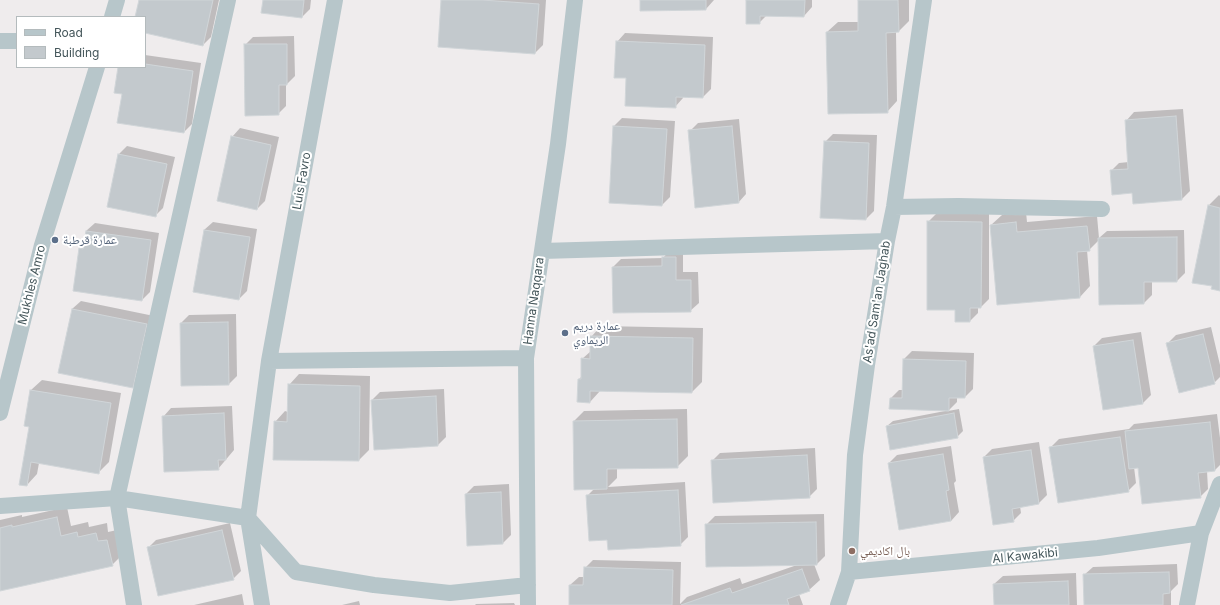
<!DOCTYPE html>
<html>
<head>
<meta charset="utf-8">
<style>
  body { margin:0 }
  #map { position:relative; width:1220px; height:605px; overflow:hidden; background:#efeced; font-family:Inter,sans-serif }
  canvas { display:block }
  .legend { position:absolute; left:16px; top:16px; width:130px; height:52px; box-sizing:border-box; background:#fff; border:1px solid #b4bbbd; margin:0; padding:5px 7px; list-style:none; font-size:12px; color:#44565a }
  .legend li { display:flex; align-items:center; gap:8px; height:20px }
  .legend b { width:20px; border:1px solid #b4bbbd }
</style>
</head>
<body>
<div id="map">
<canvas width="1220" height="605"></canvas>
<ul class="legend">
<li><b style="height:5px;background:#b7c6ca"></b>Road</li>
<li><b style="height:11px;background:#c3c9cd"></b>Building</li>
</ul>
</div>
<script>
const ctx = document.querySelector('canvas').getContext('2d');
ctx.lineJoin = 'round';
function fill(path, color) { ctx.fillStyle = color; ctx.fill(path, 'evenodd'); }
const toPath = rows => new Path2D(rows.map(r => 'M' + r).join(''));
function stroke(path, color, width, dash) { ctx.strokeStyle = color; ctx.lineWidth = width; ctx.lineCap = dash ? 'butt' : 'round'; ctx.setLineDash(dash || []); ctx.stroke(path); }
function label(font, color, halo, rows, align = 'center') {
  ctx.font = font + ' Inter,"Noto Naskh Arabic",sans-serif'; ctx.lineWidth = 4; ctx.setLineDash([]); ctx.textBaseline = 'middle'; ctx.strokeStyle = halo; ctx.fillStyle = color; for (const [text, x, y, turn = 0] of rows) {
    ctx.save(); ctx.translate(x, y); ctx.rotate((+turn || 0) * Math.PI / 180); ctx.textAlign = isNaN(turn) ? turn : align; if (halo) ctx.strokeText(text, 0, 0); ctx.fillText(text, 0, 0); ctx.restore();
  }
}
fill(toPath([
  [140,0,219,0,211,37,203,45,145,32,145,17,136,17],
  [264,0,311,0,310,9,302,17],
  [442,0,546,0,543,45,535,53],
  [641,0,714,0,706,9],
  [747,0,812,0,812,7,804,16,767,15,759,23],
  [859,0,909,0,909,21,899,31,896,32,897,101,887,112,827,32,838,22,859,22],
  [625,33,713,37,711,89,703,97,683,96,683,98,675,107,627,77,617,42],
  [294,36,295,76,286,85,286,106,278,114,245,45,253,37],
  [145,55,201,63,192,124,184,132,123,93,119,67,145,67],
  [1183,109,1190,191,1182,199,1133,192,1111,171,1119,163,1129,162,1126,121,1134,112],
  [622,118,675,121,670,197,662,205,614,126],
  [739,119,746,194,738,203,690,131,698,123],
  [240,128,279,137,265,201,257,209,232,137],
  [833,134,877,135,874,211,866,219,825,142],
  [127,146,175,157,163,208,155,216,119,154],
  [1219,195,1220,196,1220,290,1208,206],
  [1026,212,1027,222,1097,216,1099,238,1107,231,1184,230,1185,273,1177,281,1152,281,1152,295,1144,303,1099,240,1089,250,1087,250,1090,286,1080,297,991,225,1002,215],
  [936,214,989,214,989,299,981,307,978,307,978,313,970,321,956,309,928,222],
  [213,222,257,229,247,291,239,299,204,230],
  [95,223,159,233,150,292,142,300,80,249,84,245,86,231],
  [671,249,683,249,683,272,698,272,699,303,690,311,613,267,621,259,663,258],
  [81,301,154,316,141,379,132,387,72,309],
  [236,314,237,376,229,384,182,385,181,323,189,315],
  [601,326,703,328,702,382,692,392,600,391,590,402,579,379,582,376,582,359,591,351,591,337],
  [1211,327,1220,365,1220,377,1214,383,1168,343,1176,335],
  [1141,332,1151,395,1143,403,1094,346,1102,338],
  [912,351,974,353,973,389,965,397,957,397,957,402,948,411,959,409,963,431,957,437,887,426,893,421,945,411,945,410,891,398,899,390,903,390,904,359],
  [299,374,370,376,369,450,359,460,275,422,285,411,288,412,289,385],
  [42,380,121,393,109,462,99,472,39,463,37,474,27,485,30,427,25,425,31,390],
  [444,389,446,437,438,445,375,449,372,400,380,392],
  [232,406,234,450,218,469,163,417,171,408],
  [687,409,688,456,677,467,617,468,617,478,608,487,685,482,688,537,680,545,608,538,587,496,594,489,574,421,584,411],
  [1217,414,1220,438,1220,465,1215,470,1207,471,1208,489,1200,497,1139,467,1134,467,1136,483,1128,491,1051,447,1059,439,1129,429,1134,424],
  [1039,442,1047,495,1039,503,1020,506,1021,513,1013,521,984,457,992,449],
  [951,446,956,481,954,483,959,512,951,521,889,463,897,455],
  [815,448,817,489,809,497,712,461,720,453],
  [509,484,511,535,503,543,468,545,466,494,474,486],
  [67,507,71,526,88,522,89,527,107,523,108,532,117,530,122,555,112,565,0,588,0,520,22,515,22,517],
  [824,514,825,556,817,564,814,564,820,580,809,590,799,594,803,605,570,605,570,585,579,577,585,577,585,568,593,560,681,562,680,604,687,597,740,578,742,584,797,565,707,524,715,516],
  [230,523,241,571,233,579,148,548,156,540],
  [1177,564,1178,584,1171,591,1171,605,1085,605,1084,575,1093,567],
  [1076,573,1077,605,995,605,994,584,1003,576],
  [242,594,244,605,194,605],
  [359,601,360,605,342,605],
  [514,603,515,605,475,605,476,604]
]), '#0003');
const building = toPath([
  [139,0,213,0,203,46,145,33,145,17,135,17,139,0],
  [263,0,304,0,302,18,261,13,263,0],
  [441,0,482,0,539,4,535,54,438,47,441,0],
  [640,0,706,0,706,10,640,11,640,0],
  [746,0,805,0,804,17,760,16,760,24,746,24,746,0],
  [858,0,898,0,899,32,886,33,888,113,828,114,826,32,858,31,858,0],
  [616,41,705,45,703,98,676,97,676,108,625,106,626,78,614,78,616,41],
  [244,44,287,44,287,85,279,85,279,115,245,116,244,44],
  [145,64,193,71,184,133,117,123,122,94,114,93,118,67,145,67,145,64],
  [1176,116,1182,200,1133,204,1132,193,1112,195,1110,170,1128,169,1125,120,1176,116],
  [613,126,667,129,662,206,609,203,613,126],
  [732,126,739,203,695,208,688,130,732,126],
  [231,136,271,145,257,210,217,201,231,136],
  [824,141,869,143,866,220,820,218,824,141],
  [118,154,167,164,156,217,107,207,118,154],
  [1208,205,1220,208,1220,291,1211,289,1212,286,1192,283,1208,205],
  [927,221,982,222,981,308,970,308,970,322,955,322,955,310,927,310,927,221],
  [1016,222,1017,232,1087,226,1090,251,1077,252,1080,298,997,305,990,225,1016,222],
  [204,230,250,237,239,300,193,292,204,230],
  [86,231,151,240,142,301,73,291,79,248,83,249,86,231],
  [1177,237,1177,282,1144,282,1144,304,1099,305,1098,238,1177,237],
  [662,257,676,257,676,280,691,280,691,312,613,313,612,267,662,266,662,257],
  [72,309,147,324,133,388,58,373,72,309],
  [228,322,229,385,181,386,180,323,228,322],
  [1203,334,1215,384,1179,393,1166,343,1203,334],
  [590,336,693,338,692,393,590,391,590,403,577,402,578,379,581,379,581,358,590,359,590,336],
  [1133,340,1143,404,1103,410,1093,346,1133,340],
  [903,359,966,361,965,398,949,398,949,411,889,409,890,398,902,398,903,359],
  [288,384,360,386,359,461,273,460,274,421,287,422,288,384],
  [30,390,111,403,99,474,31,462,27,486,19,485,29,427,24,426,30,390],
  [436,396,438,446,374,450,371,400,436,396],
  [224,413,226,460,218,460,219,470,164,472,162,416,224,413],
  [954,413,958,438,890,450,886,426,954,413],
  [677,419,678,468,607,469,607,489,574,490,573,421,677,419],
  [1210,422,1215,471,1198,473,1201,498,1142,504,1138,468,1129,469,1125,431,1210,422],
  [1120,437,1129,492,1058,503,1049,447,1120,437],
  [1031,450,1039,504,1012,509,1014,522,993,525,983,457,1031,450],
  [943,454,949,490,946,491,951,521,899,530,888,463,943,454],
  [807,455,810,498,713,503,711,460,807,455],
  [678,490,681,546,608,550,607,540,589,541,586,495,678,490],
  [501,492,503,544,467,546,465,494,501,492],
  [57,517,61,536,77,532,78,537,96,533,98,541,107,540,113,566,0,591,0,528,12,525,12,527,57,517],
  [816,522,817,565,706,567,705,524,816,522],
  [222,530,234,580,158,596,147,547,222,530],
  [584,567,673,570,672,605,569,605,569,585,583,585,584,567],
  [802,569,810,591,787,599,789,605,681,605,730,588,732,593,802,569],
  [1169,572,1170,593,1163,594,1163,605,1084,605,1083,574,1169,572],
  [1068,581,1069,605,994,605,993,584,1068,581]
]);
fill(building, '#c3c9cd');
stroke(building, '#d0d5d8', 1);
stroke(toPath([
  [112,17,117,0],
  [0,41,17,41],
  [894,207,958,206,1102,209],
  [542,251,887,241],
  [269,361,335,0],
  [0,413,42,245,97,67],
  [0,506,117,498,248,518,296,572,374,585,450,593,528,585],
  [849,572,1098,548,1201,533],
  [134,605,117,498,228,0],
  [262,605,248,518,269,361,526,358],
  [528,605,526,358,558,144,575,0],
  [838,605,849,572,855,455,867,365,887,241,894,207,924,0],
  [1187,605,1201,533,1220,484]
]), '#b7c6ca', 16);
for (const [x, y, r, color] of [
  [55,240,4,"#5c6f8a"],
  [565,333,4,"#5c6f8a"],
  [852,551,4,"#8d6e63"]
]) { const dot = new Path2D(); dot.arc(x, y, r, 0, 2 * Math.PI); ctx.fillStyle = color; ctx.fill(dot); stroke(dot, '#fff', 1.5); }
label('12px', '#44565a', '#fff', [
  ["Luis Favro",302,181,-80],
  ["Mukhles Amro",32,285,-76],
  ["Hanna Naqqara",534,301,-82],
  ["As'ad Sam'an Jaghab",877,302,-81],
  ["Al Kawakibi",1025,556,-6]
]);
label('12px', '#4e5e75', '#fff', [
  ["عمارة قرطبة",63,240],
  ["عمارة دريم",573,326],
  ["الريماوي",573,340]
], 'left');
label('12px', '#785e54', '#fff', [
  ["بال اكاديمي",860,551]
], 'left');
</script>
</body>
</html>
